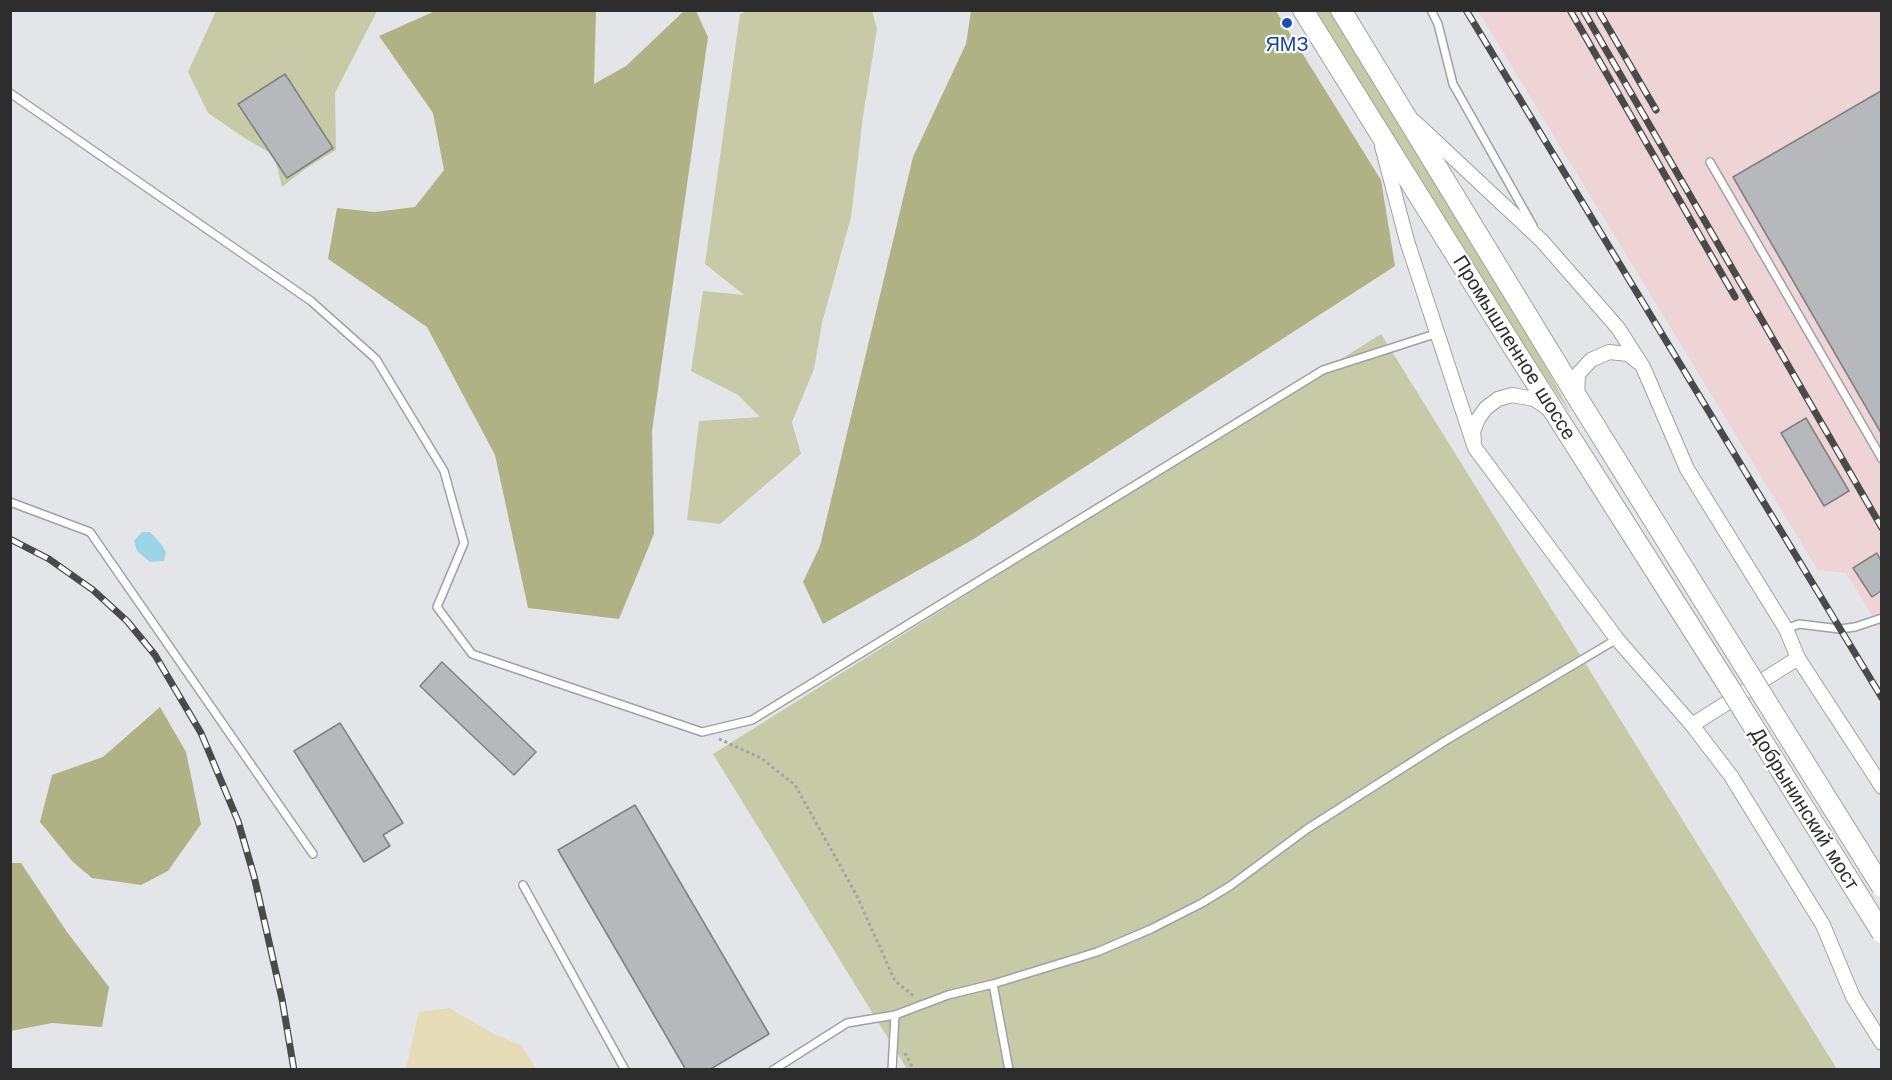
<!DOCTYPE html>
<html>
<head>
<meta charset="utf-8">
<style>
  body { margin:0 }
  #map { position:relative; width:1892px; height:1080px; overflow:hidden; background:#e4e5e8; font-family:"Work Sans",sans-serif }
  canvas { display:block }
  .frame { position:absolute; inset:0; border:12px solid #2d2d2e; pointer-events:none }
</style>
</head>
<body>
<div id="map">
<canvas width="1892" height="1080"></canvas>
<div class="frame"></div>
</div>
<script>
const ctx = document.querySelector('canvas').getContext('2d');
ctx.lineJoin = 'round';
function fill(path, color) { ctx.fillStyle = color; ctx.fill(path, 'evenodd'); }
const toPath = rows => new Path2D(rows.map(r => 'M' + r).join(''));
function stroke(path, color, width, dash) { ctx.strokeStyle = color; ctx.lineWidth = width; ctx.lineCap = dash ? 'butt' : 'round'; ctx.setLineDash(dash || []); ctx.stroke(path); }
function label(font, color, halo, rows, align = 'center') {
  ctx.font = font + ' "Work Sans",sans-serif'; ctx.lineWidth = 4.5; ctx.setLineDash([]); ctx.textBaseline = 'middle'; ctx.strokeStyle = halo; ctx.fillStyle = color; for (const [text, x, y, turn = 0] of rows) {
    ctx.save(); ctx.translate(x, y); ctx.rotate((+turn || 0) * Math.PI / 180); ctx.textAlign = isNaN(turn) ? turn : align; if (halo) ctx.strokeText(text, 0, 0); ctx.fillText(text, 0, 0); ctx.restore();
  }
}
fill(toPath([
  [1478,11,1881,11,1881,630,1846,573,1818,570]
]), '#eed4d4');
fill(toPath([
  [751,10,872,11,877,29,863,116,851,217,822,323,814,369,792,422,801,454,720,524,687,520,699,421,760,417,738,395,691,371,703,291,744,295,705,264,740,14],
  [216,11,377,11,335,93,336,150,305,169,282,187,274,155,246,139,208,113,188,72],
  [1316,11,1330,11,1528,333,1571,414,1518,339],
  [1381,334,1837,1069,907,1069,713,754]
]), '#c7caa6');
fill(toPath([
  [435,11,596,11,594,84,626,66,684,11,696,11,708,37,652,431,654,534,619,619,528,608,495,455,427,327,328,259,337,208,375,212,415,207,444,170,433,113,379,36],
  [971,11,1276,11,1381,180,1395,266,972,540,823,624,803,582,820,546,913,157,966,44],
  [160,707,186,752,201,824,168,871,141,885,92,878,73,862,40,822,52,775,103,757],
  [11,863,21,863,67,932,109,987,102,1027,52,1023,11,1031]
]), '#afb284');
fill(toPath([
  [449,1008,494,1034,522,1046,536,1069,406,1069,419,1012]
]), '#e5dbb6');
fill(toPath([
  [142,532,150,532,162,545,166,552,164,561,150,562,137,551,134,541]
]), '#9dd5e6');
const building = toPath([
  [285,74,333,148,287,178,238,104,285,74],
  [1881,91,1881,433,1733,177,1881,91],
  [1806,418,1849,491,1824,506,1781,433,1806,418],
  [1877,553,1881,561,1881,591,1872,597,1853,568,1877,553],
  [442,662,536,752,514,775,420,686,442,662],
  [340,723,403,823,383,835,390,846,364,862,294,751,340,723],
  [635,805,769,1034,709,1070,686,1070,558,850,635,805]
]);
fill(building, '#b7b8bb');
stroke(building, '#808183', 1.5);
const lane = toPath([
  [1431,10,1438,24,1453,84,1533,226],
  [10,93,311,301,376,359,444,471,464,543,437,607,472,654,702,732,752,720,1323,370,1438,333],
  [1710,162,1882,459],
  [10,502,90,532,313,854],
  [1786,629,1799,624,1840,629,1855,627,1882,618],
  [523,885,625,1070],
  [993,984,1009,1070],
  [773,1070,847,1023,895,1015],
  [892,1070,895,1015,948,995,993,984,1097,952,1151,929,1202,903,1230,886,1307,829,1445,741,1617,639]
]);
const street = toPath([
  [1415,122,1542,241,1618,328,1643,367,1687,469,1786,629,1798,658,1882,787],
  [1382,146,1407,241,1475,448,1617,639,1692,725,1731,776,1823,925,1853,997,1882,1043],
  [1577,397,1578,374,1591,360,1609,352,1628,354,1638,362],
  [1474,440,1473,432,1478,419,1486,408,1498,399,1512,395,1534,399,1550,410],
  [1692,725,1798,658]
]);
const secondary = toPath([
  [1303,10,1513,347,1727,684],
  [1341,10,1577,397,1748,672]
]);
stroke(lane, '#a0a1a4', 10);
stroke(street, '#a0a1a4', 16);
stroke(secondary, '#a0a1a4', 22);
stroke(toPath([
  [719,739,761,758,795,785,856,894,895,981,915,997],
  [905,1053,914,1070]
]), '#a3a4a6', 3, [3, 3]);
stroke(lane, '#fff', 7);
stroke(street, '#fff', 14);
stroke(secondary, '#fff', 20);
const rail = toPath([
  [1466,10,1882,698],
  [1570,10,1735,297],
  [1583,10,1882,528],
  [1598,10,1656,110],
  [10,539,49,559,93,590,127,621,155,655,201,733,238,821,254,876,282,999,294,1070]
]);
stroke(rail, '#4a4a4b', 7);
stroke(rail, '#fff', 4.5, [14]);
const secondaryBridge = toPath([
  [1748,672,1882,887],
  [1727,684,1882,933]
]);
stroke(secondaryBridge, '#a0a1a4', 22, []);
stroke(secondaryBridge, '#fff', 20);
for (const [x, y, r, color] of [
  [1287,23,6,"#1a4fb4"]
]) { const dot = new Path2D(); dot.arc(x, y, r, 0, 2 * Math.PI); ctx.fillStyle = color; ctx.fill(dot); stroke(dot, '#fff', 2); }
label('20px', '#164399', '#fff', [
  ["ЯМЗ",1287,45]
]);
label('20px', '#2d2d2e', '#fff', [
  ["Промышленное шоссе",1514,348,58],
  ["Добрынинский мост",1804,809,58]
]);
</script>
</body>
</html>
